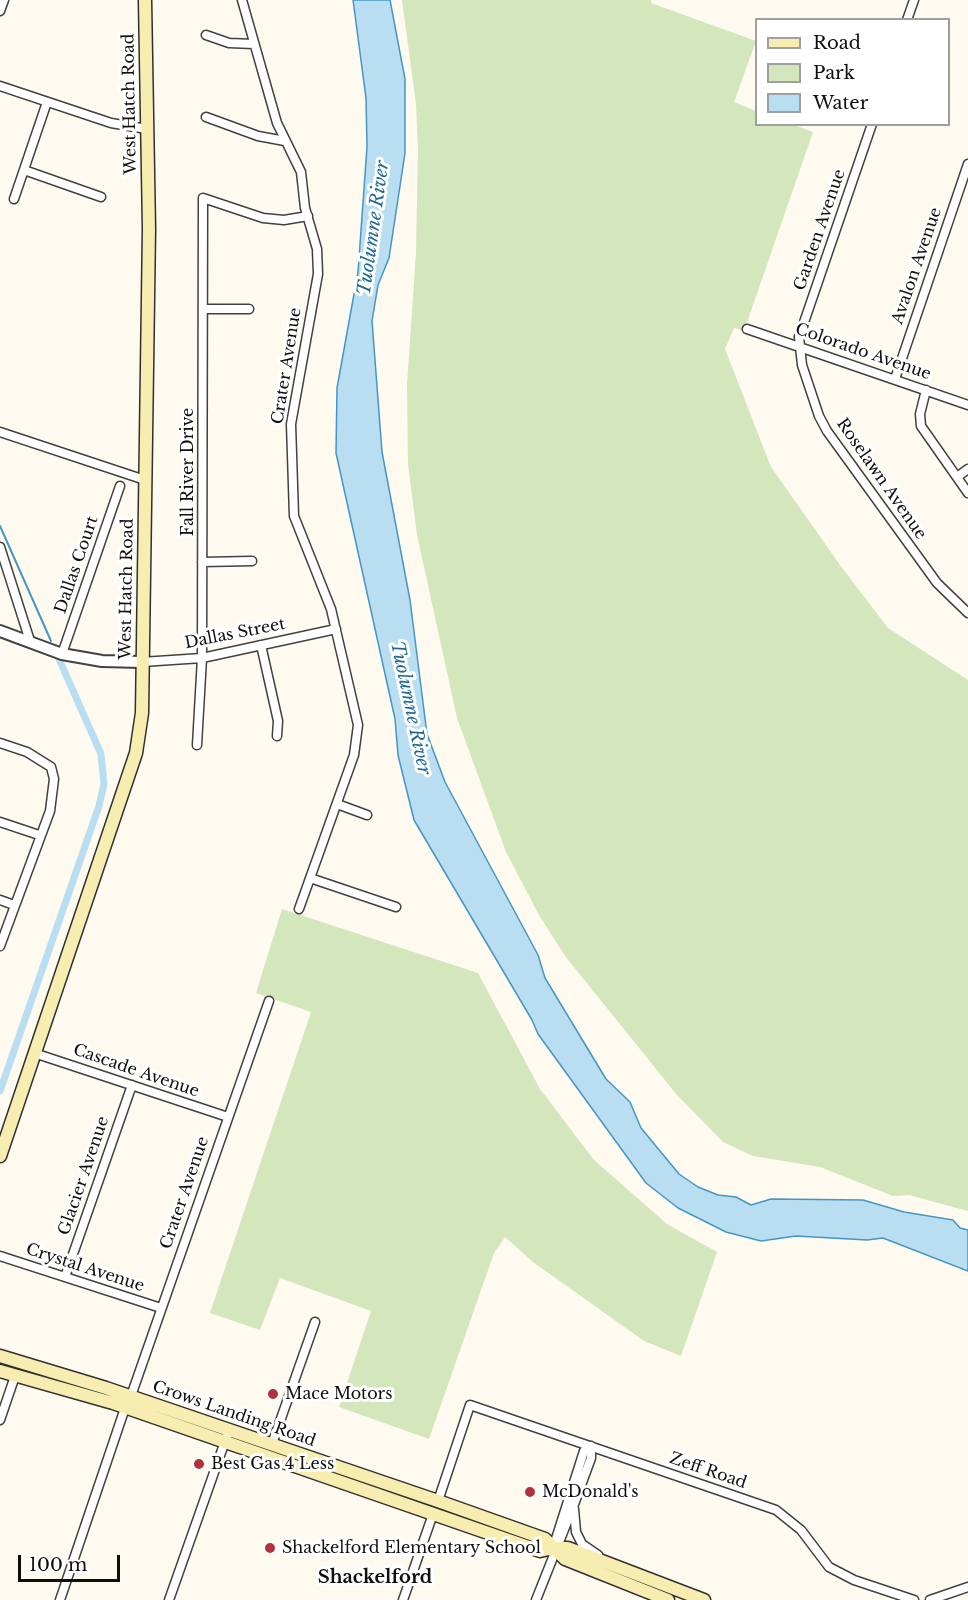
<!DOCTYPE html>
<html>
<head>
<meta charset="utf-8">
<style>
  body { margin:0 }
  #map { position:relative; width:968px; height:1600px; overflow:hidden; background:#fefaf0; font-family:"Libre Baskerville",serif }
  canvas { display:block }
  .legend { position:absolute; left:755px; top:18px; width:195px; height:108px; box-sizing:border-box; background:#fff; border:2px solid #9f9f9f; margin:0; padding:8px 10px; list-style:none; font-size:18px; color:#0e0e0e }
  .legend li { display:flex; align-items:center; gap:12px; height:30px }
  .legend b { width:30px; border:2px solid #9f9f9f }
  .scale { position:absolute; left:18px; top:1555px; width:102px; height:27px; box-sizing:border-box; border:3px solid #0e0e0e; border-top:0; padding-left:8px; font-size:18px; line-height:21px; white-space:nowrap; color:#0e0e0e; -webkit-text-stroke:4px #fff; paint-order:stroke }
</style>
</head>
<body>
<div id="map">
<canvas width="968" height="1600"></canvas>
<ul class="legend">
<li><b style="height:8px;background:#f8edb0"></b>Road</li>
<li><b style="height:16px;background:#d3e6bc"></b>Park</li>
<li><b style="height:16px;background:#b9def1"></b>Water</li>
</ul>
<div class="scale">100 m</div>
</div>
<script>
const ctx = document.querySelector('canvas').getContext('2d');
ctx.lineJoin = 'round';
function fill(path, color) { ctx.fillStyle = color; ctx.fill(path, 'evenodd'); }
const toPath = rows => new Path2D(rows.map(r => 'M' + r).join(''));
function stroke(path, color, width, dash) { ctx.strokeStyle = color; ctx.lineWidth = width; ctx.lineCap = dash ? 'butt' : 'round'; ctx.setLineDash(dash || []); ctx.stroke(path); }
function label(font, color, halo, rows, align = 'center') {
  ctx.font = font + ' "Libre Baskerville",serif'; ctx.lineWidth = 6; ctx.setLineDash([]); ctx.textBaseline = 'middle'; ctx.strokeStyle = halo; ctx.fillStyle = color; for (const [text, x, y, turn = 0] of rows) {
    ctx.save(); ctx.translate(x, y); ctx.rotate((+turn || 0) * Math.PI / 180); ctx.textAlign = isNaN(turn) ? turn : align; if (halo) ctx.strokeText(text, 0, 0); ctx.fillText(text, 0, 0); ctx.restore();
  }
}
fill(toPath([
  [402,0,651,0,651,3,756,41,734,102,756,111,756,124,794,125,813,132,744,331,734,328,725,349,771,467,840,565,888,628,968,680,968,1211,909,1195,893,1196,820,1167,753,1156,723,1142,677,1095,565,956,539,915,506,852,457,718,417,535,408,464,407,385,416,252,418,149,416,104],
  [282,909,478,973,540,1089,594,1160,667,1224,717,1252,681,1356,644,1341,533,1262,505,1237,494,1253,429,1439,339,1407,371,1311,280,1278,260,1330,210,1313,311,1012,256,993]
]), '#d3e6bc');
const water = toPath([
  [353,0,390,0,405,79,405,153,389,258,378,285,372,321,382,452,410,600,427,734,445,782,538,955,545,978,606,1079,630,1102,641,1128,679,1174,698,1187,718,1195,736,1197,751,1205,771,1199,863,1200,904,1212,953,1220,960,1228,968,1230,968,1271,883,1238,867,1240,796,1236,761,1241,726,1232,678,1208,646,1183,538,1034,532,1020,414,820,398,755,395,719,336,453,337,388,358,272,367,147,366,98,353,0]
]);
fill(water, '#b9def1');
stroke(water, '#4696c2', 1.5);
stroke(toPath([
  [0,526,51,641]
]), '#4696c2', 2);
stroke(toPath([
  [0,1091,99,806,104,784,101,754,59,659]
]), '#b9def1', 7);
const minor = toPath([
  [242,0,277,123,301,172,305,208,317,249,318,274,291,424,294,516,331,609,358,725,354,755,299,909],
  [0,11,4,0],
  [907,20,914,0],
  [206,35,229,43,254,44],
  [0,86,111,123,147,129],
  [206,117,258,136,285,141],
  [872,124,799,337,802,365,819,416,827,431,937,583,968,613],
  [24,170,101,197],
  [14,199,47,102],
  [203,309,249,309],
  [747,329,968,405],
  [895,379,968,164],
  [926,390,920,414,921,426,968,493],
  [0,432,145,480],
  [957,477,968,469],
  [0,547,30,641],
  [202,562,252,561],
  [261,645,278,721,277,736],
  [62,654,120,486],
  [142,662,202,658,336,629],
  [0,743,27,752,51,767,54,779,50,811,0,946],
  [197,745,202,658,203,198,263,218,284,220,308,216],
  [337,804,367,815],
  [0,822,39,835],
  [310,878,396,907],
  [0,900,14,905],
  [34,1053,228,1117],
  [0,1256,161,1308],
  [65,1277,132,1085],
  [131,1396,269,1001],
  [0,1420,15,1376],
  [272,1444,315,1322],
  [438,1501,470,1405,776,1510,801,1530,829,1567,854,1580,914,1600],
  [574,1509,576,1532,582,1544,598,1555],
  [555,1542,584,1451,591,1446],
  [60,1600,125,1408],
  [169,1600,229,1430],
  [403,1600,433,1514],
  [536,1600,573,1507,591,1458,591,1446],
  [930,1600,968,1587]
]);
const tertiary = toPath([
  [0,631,62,654,102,661,142,662]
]);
const secondary = toPath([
  [0,1156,136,753,142,713,149,229,145,0],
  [0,1356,106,1388,438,1501,545,1539,554,1548,568,1548,704,1600],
  [0,1371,113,1403,540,1551,554,1548,565,1559,668,1600]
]);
stroke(minor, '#414141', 11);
stroke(tertiary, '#414141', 14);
stroke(secondary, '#303030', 15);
stroke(minor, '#fff', 8);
stroke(tertiary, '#fff', 10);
stroke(secondary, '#f8edb0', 12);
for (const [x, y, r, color] of [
  [273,1394,6,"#b3313d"],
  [199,1464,6,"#b3313d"],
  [530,1492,6,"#b3313d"],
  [270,1548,6,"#b3313d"]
]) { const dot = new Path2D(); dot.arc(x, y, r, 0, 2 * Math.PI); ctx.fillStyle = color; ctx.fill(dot); stroke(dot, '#fff', 2); }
label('16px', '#0e0e0e', '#fff', [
  ["West Hatch Road",130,104,-91],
  ["Garden Avenue",820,230,-71],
  ["Avalon Avenue",917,266,-71],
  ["Colorado Avenue",863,352,19],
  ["Crater Avenue",287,366,-81],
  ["Fall River Drive",188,472,-90],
  ["Roselawn Avenue",881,479,55],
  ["Dallas Court",77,565,-71],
  ["West Hatch Road",127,589,-89],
  ["Dallas Street",235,634,-11],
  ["Cascade Avenue",136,1071,19],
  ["Glacier Avenue",84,1176,-71],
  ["Crater Avenue",185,1193,-71],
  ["Crystal Avenue",85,1268,18],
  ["Crows Landing Road",234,1414,19],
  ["Zeff Road",708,1471,19]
]);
label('16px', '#0e0e0e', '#fff', [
  ["Mace Motors",285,1394],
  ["Best Gas 4 Less",211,1464],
  ["McDonald's",542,1492],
  ["Shackelford Elementary School",282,1548]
], 'left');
label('italic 18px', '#216896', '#fff', [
  ["Tuolumne River",374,228,-82],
  ["Tuolumne River",410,708,78]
]);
label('bold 18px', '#0e0e0e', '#fff', [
  ["Shackelford",375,1578]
]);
</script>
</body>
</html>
